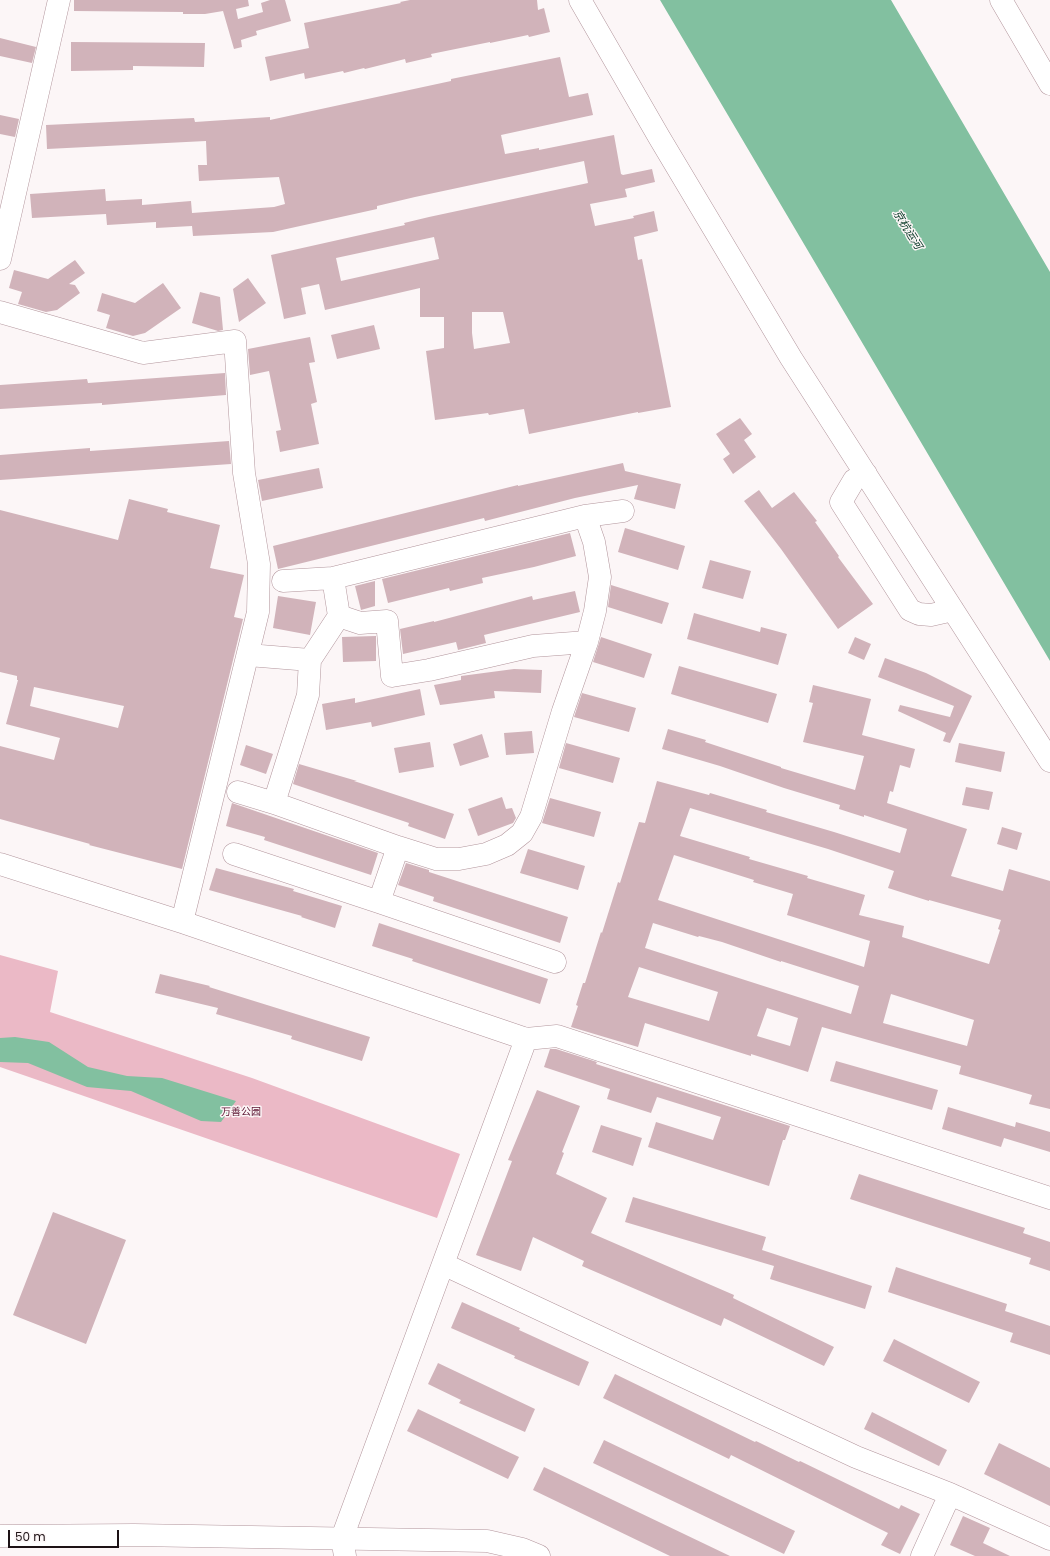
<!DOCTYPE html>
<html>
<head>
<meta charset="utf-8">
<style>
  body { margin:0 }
  #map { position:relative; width:1050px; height:1556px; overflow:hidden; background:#fcf6f7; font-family:Poppins,sans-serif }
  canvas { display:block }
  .scale { position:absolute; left:8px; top:1530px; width:111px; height:18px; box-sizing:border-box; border:2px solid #1d1215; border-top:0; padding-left:5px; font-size:12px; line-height:14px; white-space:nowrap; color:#1d1215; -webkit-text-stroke:3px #fcf6f7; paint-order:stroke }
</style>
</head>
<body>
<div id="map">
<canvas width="1050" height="1556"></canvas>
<div class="scale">50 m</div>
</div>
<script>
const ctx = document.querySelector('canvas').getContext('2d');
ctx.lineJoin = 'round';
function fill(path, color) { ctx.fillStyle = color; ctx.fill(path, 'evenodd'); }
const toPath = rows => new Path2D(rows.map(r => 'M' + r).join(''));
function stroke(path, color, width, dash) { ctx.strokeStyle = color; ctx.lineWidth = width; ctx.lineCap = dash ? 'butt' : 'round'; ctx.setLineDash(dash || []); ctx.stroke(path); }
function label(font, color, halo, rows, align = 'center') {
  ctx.font = font + ' Poppins,"Noto Sans SC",sans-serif'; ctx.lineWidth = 3; ctx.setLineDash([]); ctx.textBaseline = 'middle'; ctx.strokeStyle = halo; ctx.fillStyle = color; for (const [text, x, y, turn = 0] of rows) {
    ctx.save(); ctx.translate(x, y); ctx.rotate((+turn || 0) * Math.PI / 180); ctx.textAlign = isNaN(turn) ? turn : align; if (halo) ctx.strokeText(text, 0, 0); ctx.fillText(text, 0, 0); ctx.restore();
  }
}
fill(toPath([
  [0,955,58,971,50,1012,252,1078,460,1154,437,1218,0,1067]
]), '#ebb9c6');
fill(toPath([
  [660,0,891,0,1050,272,1050,661],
  [15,1037,49,1042,88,1067,127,1076,162,1078,236,1101,221,1122,201,1121,131,1091,87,1087,28,1063,0,1062,0,1038]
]), '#82c0a0');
fill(toPath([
  [74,0,248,0,249,6,236,9,238,19,263,12,261,3,270,0,285,0,291,21,256,31,257,35,241,40,242,47,234,49,223,11,205,14,183,14,183,12,74,11],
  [410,0,537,0,538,10,544,8,550,32,529,37,528,35,490,43,490,42,431,54,432,57,406,63,405,59,365,69,364,68,344,73,343,71,305,79,304,73,270,81,265,57,309,48,304,23,401,3,400,2],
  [0,38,36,47,32,63,0,56],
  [71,42,205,43,204,67,133,66,133,70,71,71],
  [560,57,569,97,588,93,593,115,501,135,505,154,539,148,539,150,614,135,621,174,623,175,652,169,655,182,625,189,627,197,590,204,595,226,634,218,633,216,654,211,658,231,634,237,638,260,642,259,671,407,638,413,638,412,529,434,524,409,489,415,488,413,435,420,426,351,444,348,444,317,420,317,420,288,325,310,319,284,301,288,306,314,284,319,271,255,405,225,404,223,429,217,588,183,584,161,415,197,377,206,377,209,273,232,193,236,192,226,156,228,156,222,107,225,106,214,32,218,30,194,105,189,106,201,142,199,142,205,191,201,192,213,274,207,285,204,279,177,199,181,198,165,207,165,206,141,47,149,46,125,194,118,195,122,270,117,270,120,451,81,451,79],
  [434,237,439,259,341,281,336,258],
  [472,312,503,312,510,343,474,349,472,333],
  [0,115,19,119,15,137,0,134],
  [75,260,85,273,69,284,75,285,80,293,57,310,46,312,18,304,22,292,9,288,14,270,48,279],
  [248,278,266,303,239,322,233,289],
  [163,283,181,308,145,333,133,336,106,328,110,315,97,311,102,293,135,303],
  [200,292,220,297,223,330,218,331,192,323],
  [374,325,380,349,337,359,331,335],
  [310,337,315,362,309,363,317,402,311,404,319,444,280,452,276,431,281,430,269,371,250,375,248,349],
  [225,373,226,395,102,405,102,403,0,409,0,385,87,379,88,383],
  [740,418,752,434,744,440,756,457,733,474,723,459,730,454,716,434],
  [229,441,231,464,0,480,0,455,90,448,90,451],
  [623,463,625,471,681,484,675,509,634,499,638,485,575,498,485,521,484,518,278,569,273,546,518,485,518,486],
  [319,468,323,488,262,501,258,480],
  [759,490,772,508,794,492,817,521,815,522,839,556,838,557,873,604,838,629,781,549,744,501],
  [129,499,168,509,167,512,220,525,210,568,244,575,234,617,243,619,182,869,89,845,90,844,0,819,0,746,54,760,60,738,6,724,18,680,17,680,17,676,0,672,0,510,118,540],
  [34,687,124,706,118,728,30,706],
  [625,528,685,546,678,570,618,552],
  [570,533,576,556,534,567,482,578,483,583,450,591,449,588,388,603,382,579],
  [710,560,751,571,743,599,702,588],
  [375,581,375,606,361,610,355,586],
  [611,585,669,603,662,624,608,607],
  [575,591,580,612,484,635,486,643,458,650,456,642,403,654,400,629,434,621,434,622,532,596,533,600],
  [278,596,316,602,310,635,273,628],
  [694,613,760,632,761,627,787,634,778,665,687,639],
  [376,636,376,661,343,662,342,637],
  [601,637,652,654,644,678,593,662],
  [855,637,871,644,864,660,848,653],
  [885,658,926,673,972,696,950,743,943,741,946,733,898,711,900,705,950,717,954,706,878,677],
  [679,666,777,694,768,723,671,694],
  [514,669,542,670,541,693,494,691,495,698,440,705,434,685,461,680,461,676],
  [813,685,871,699,862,735,915,749,910,768,900,765,893,792,890,791,887,803,967,829,951,876,1003,891,1009,869,1050,881,1050,1109,1029,1104,1032,1095,959,1074,961,1066,822,1027,808,1072,751,1054,751,1056,645,1023,638,1047,571,1027,578,1006,576,1005,583,983,585,983,601,932,602,933,618,882,620,883,639,822,645,823,657,781,709,795,710,793,767,810,766,812,834,832,900,853,907,829,864,815,864,817,839,809,840,805,784,788,720,766,662,749,668,729,706,740,705,742,781,767,781,768,855,790,864,756,803,742,813,703,809,702],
  [690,808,828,849,894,871,888,888,929,901,929,900,1001,920,998,929,1000,930,989,964,902,937,904,926,859,915,865,895,807,878,808,876,749,859,750,857,680,836],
  [674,855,754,880,753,882,793,894,787,915,870,941,864,967,658,900],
  [653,923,698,937,699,936,722,942,781,962,781,961,859,986,851,1014,645,948],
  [639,967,718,992,709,1021,628,997],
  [891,994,974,1020,967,1046,883,1023],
  [767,1008,798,1018,790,1046,757,1036],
  [420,689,425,715,372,727,371,722,326,730,322,704,355,698,355,703],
  [582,693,636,708,629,732,574,717],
  [532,731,534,753,506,755,504,733],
  [482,734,489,757,460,766,453,744],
  [430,742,434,767,399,773,394,748],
  [566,743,620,758,613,783,559,768],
  [959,743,1005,752,1001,772,955,762],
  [246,745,273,754,266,774,240,765],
  [299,764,357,781,354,781,454,814,445,839,408,826,409,823,293,784],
  [966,787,993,792,989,810,962,805],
  [502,797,506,809,512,808,516,818,513,823,478,836,468,809],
  [550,798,601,812,594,837,542,823],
  [232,803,378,853,371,875,264,840,265,837,226,826],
  [1002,827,1022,833,1017,850,997,844],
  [528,849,585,866,578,890,520,873],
  [406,863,429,870,429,872,568,917,560,943,433,901,434,897,398,885],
  [216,868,294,889,293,891,342,906,335,928,301,917,302,916,209,890],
  [379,923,548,979,540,1004,412,961,413,959,372,946],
  [160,974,210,986,209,987,370,1037,362,1061,291,1039,292,1036,216,1014,218,1008,155,993],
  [550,1049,556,1049,597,1062,596,1064,790,1126,785,1140,783,1140,769,1186,648,1147,656,1122,713,1140,721,1117,657,1097,651,1113,607,1099,610,1089,544,1067],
  [836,1061,938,1090,932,1110,830,1081],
  [537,1090,580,1106,562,1152,564,1153,556,1174,607,1198,591,1233,734,1295,733,1298,834,1347,824,1366,724,1318,721,1326,582,1266,584,1261,533,1237,521,1271,476,1255,512,1161,508,1160],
  [948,1107,1015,1127,1016,1122,1050,1132,1050,1152,1004,1138,1001,1147,942,1129],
  [601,1125,642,1138,633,1166,592,1152],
  [859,1174,1025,1228,1023,1233,1050,1242,1050,1271,1029,1264,1031,1258,850,1199],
  [633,1197,766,1237,762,1250,872,1286,865,1309,770,1279,774,1266,625,1222],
  [53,1212,126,1240,86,1344,13,1315],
  [896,1267,1007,1304,1005,1311,1050,1326,1050,1355,1010,1342,1013,1333,888,1292],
  [462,1302,520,1328,519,1330,589,1362,579,1386,514,1358,515,1356,451,1328],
  [894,1339,980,1382,969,1403,883,1361],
  [438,1363,535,1409,525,1432,459,1403,461,1400,428,1384],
  [615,1374,755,1442,756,1441,799,1462,800,1461,899,1509,901,1505,920,1514,900,1554,881,1545,888,1533,731,1455,729,1459,603,1398],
  [418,1409,519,1457,508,1479,407,1431],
  [872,1412,947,1450,939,1466,864,1429],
  [604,1440,795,1531,784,1554,593,1463],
  [999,1443,1050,1468,1050,1506,984,1474],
  [544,1467,730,1556,670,1556,533,1490],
  [963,1516,990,1528,983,1543,1010,1556,975,1556,950,1545]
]), '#d1b3ba');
const minor = toPath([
  [580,0,659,137,791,358,1050,761],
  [1001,0,1050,84],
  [0,259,59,0],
  [0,312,143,353,235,341,244,473,259,564,258,612,182,922],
  [866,474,854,480,841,502,910,610,919,614,931,615,953,610],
  [333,578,339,616,360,623,387,621,392,676,429,670,533,646,587,642],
  [283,581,333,578,585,516,623,511],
  [248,655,310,660],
  [238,792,274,803,308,695,310,660,339,616],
  [274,803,398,847,436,859,459,859,486,854,507,845,522,833,531,817,563,711,587,642,595,611,600,577,594,542,585,516],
  [234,854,379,902,555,962],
  [0,864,182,922,526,1039,557,1036,1050,1198],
  [379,902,398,847],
  [443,1264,856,1457,950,1494,922,1556],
  [950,1494,1050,1539],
  [345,1556,342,1538,526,1039]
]);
const major = toPath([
  [0,1536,134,1535,487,1541,522,1549,539,1556]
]);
stroke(minor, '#b2959c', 23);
stroke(major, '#b2959c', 23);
stroke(minor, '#fff', 22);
stroke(major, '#fff', 22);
label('10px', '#590f2d', '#fcf6f7', [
  ["万善公园",241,1112]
]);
label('italic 11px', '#003420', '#fcf6f7', [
  ["京杭运河",907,230,58]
]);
</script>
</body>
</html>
